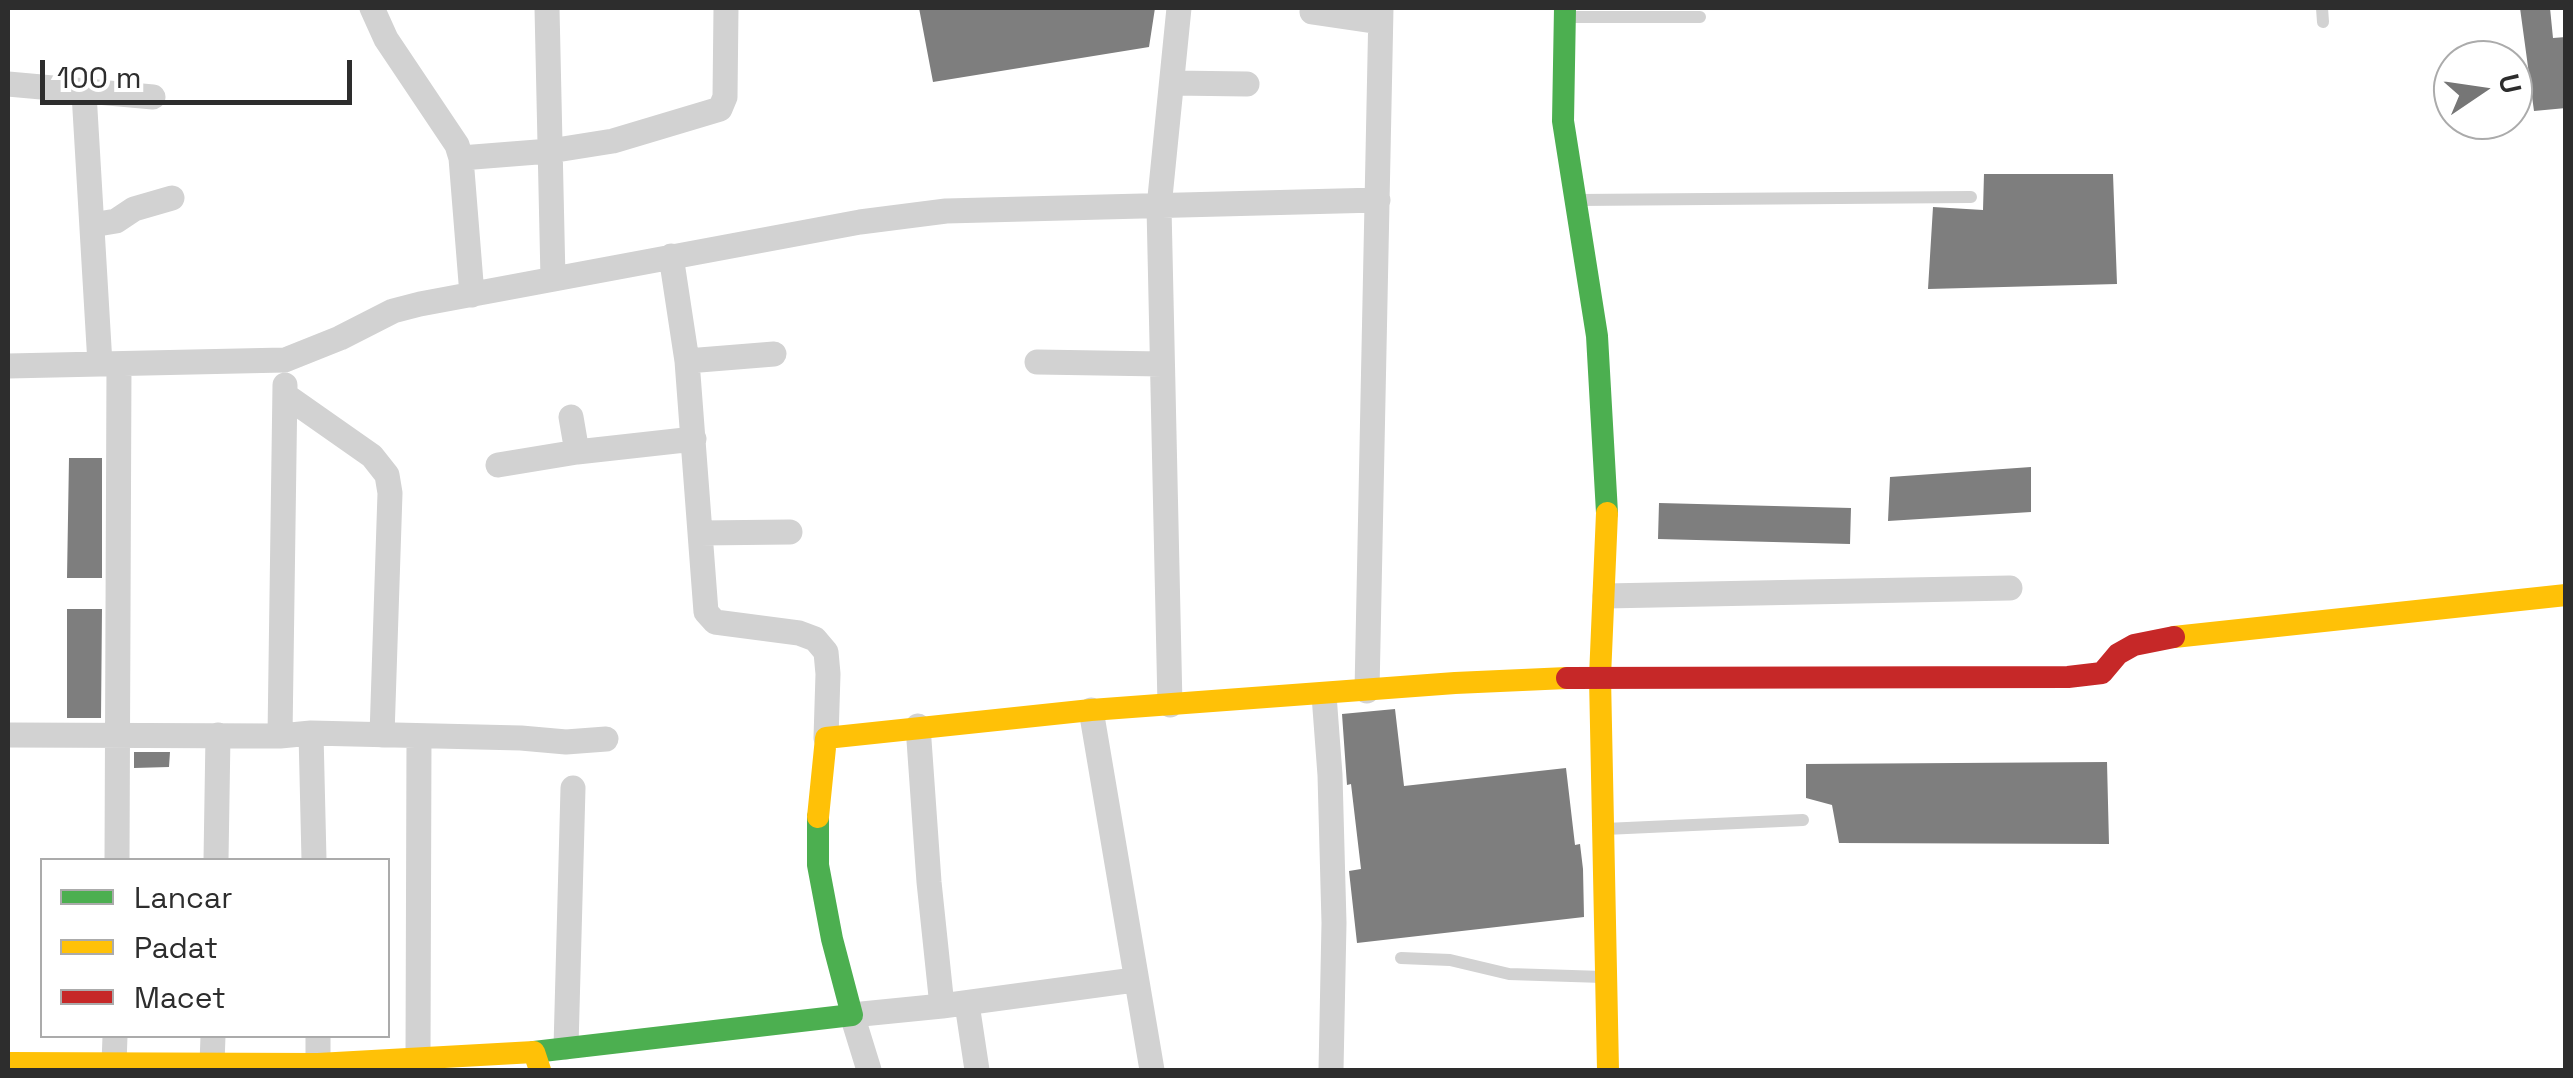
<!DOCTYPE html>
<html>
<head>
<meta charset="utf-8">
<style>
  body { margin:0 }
  #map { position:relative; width:2573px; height:1078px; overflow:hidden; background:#fff; font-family:"Space Grotesk",sans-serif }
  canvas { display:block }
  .frame { position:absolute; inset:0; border:10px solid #2d2d2d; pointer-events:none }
  .legend { position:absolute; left:40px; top:858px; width:350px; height:180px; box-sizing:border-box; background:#fff; border:2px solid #ababab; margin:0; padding:12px 18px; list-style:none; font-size:30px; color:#2d2d2d }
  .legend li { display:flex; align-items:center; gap:20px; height:50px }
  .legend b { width:50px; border:2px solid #ababab }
  .north { position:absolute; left:2433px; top:40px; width:100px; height:100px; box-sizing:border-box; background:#fff; border:2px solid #ababab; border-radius:50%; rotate:77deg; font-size:28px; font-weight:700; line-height:40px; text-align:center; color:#2d2d2d }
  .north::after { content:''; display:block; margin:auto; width:35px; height:45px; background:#767676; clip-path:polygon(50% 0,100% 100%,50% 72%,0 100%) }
  .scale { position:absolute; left:40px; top:60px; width:312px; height:45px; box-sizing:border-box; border:5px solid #2d2d2d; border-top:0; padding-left:12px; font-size:30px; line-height:35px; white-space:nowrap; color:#2d2d2d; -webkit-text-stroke:8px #fff; paint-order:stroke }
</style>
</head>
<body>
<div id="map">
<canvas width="2573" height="1078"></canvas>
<div class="frame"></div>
<ul class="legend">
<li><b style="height:12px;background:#4caf50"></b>Lancar</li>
<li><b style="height:12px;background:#ffc107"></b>Padat</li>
<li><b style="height:12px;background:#c62828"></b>Macet</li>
</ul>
<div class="north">U</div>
<div class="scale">100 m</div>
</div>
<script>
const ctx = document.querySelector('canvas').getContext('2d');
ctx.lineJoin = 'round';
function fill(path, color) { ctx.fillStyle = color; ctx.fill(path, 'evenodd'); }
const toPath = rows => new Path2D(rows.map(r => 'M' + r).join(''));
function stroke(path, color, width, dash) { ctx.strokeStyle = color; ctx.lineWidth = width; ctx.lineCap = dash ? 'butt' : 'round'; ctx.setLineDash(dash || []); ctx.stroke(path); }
fill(toPath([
  [919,8,1155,8,1149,47,933,82],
  [2520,8,2550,8,2553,38,2566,37,2566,108,2534,111],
  [1984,174,2113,174,2117,284,1928,289,1933,207,1983,210],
  [69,458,102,458,102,578,67,578],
  [2031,467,2031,512,1888,521,1890,477],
  [1659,503,1851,508,1850,544,1658,539],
  [67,609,102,609,101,718,67,718],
  [1395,709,1404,786,1566,768,1575,845,1580,844,1583,869,1584,917,1357,943,1349,871,1361,869,1351,784,1347,785,1342,714],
  [134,752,170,752,169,767,134,768],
  [2107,762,2109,844,1839,843,1832,805,1806,798,1806,764]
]), '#7e7e7e');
stroke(toPath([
  [2322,8,2323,22],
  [1568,17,1700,17],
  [1577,200,1971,197],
  [1605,829,1803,820],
  [1401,958,1450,960,1509,974,1603,977]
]), '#d2d2d2', 12);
stroke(toPath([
  [372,8,386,39,457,145,461,158,472,295],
  [547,8,553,279],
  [1312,12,1380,22],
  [1173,83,1247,84],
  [8,84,153,97],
  [84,93,100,364],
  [461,158,550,151,613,141,720,109,725,97,726,8],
  [92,225,116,221,134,209,172,198],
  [671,256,687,361,706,612,715,622,799,633,815,639,826,652,828,674,826,738],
  [687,361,774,354],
  [1037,362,1162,364],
  [8,366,285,360,340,338,393,311,420,304,860,222,946,211,1378,200],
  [285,395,372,456,387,475,390,493,382,735],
  [571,417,577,452,694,439],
  [498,465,577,452],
  [700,533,790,532],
  [1605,596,2010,588],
  [1367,691,1381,8],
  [1324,695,1330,775,1334,923,1331,1070],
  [1170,705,1159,207,1179,8],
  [1091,710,1152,1070],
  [918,726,929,882,942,1006,1134,980],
  [311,733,314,860],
  [8,735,280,736,311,733,521,738,566,742,606,739],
  [280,736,285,385],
  [117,860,119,364],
  [216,860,218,735],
  [967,1004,977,1070],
  [318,1036,318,1064],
  [566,1047,573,788],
  [418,1056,419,736],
  [114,1064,115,1036],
  [212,1064,213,1036],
  [869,1070,852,1015,942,1006]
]), '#d2d2d2', 25);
stroke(toPath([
  [1565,8,1563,121,1597,336,1607,513],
  [534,1052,852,1015,832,939,818,865,818,817]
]), '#4caf50', 22);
stroke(toPath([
  [1607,513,1600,677,1608,1070],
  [2174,637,2566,595],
  [818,817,826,738,1091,710,1455,683,1567,678],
  [8,1063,318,1064,534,1052,540,1070]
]), '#ffc107', 22);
stroke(toPath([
  [1567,678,2068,677,2102,673,2118,654,2134,645,2174,637]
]), '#c62828', 22);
</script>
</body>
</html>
